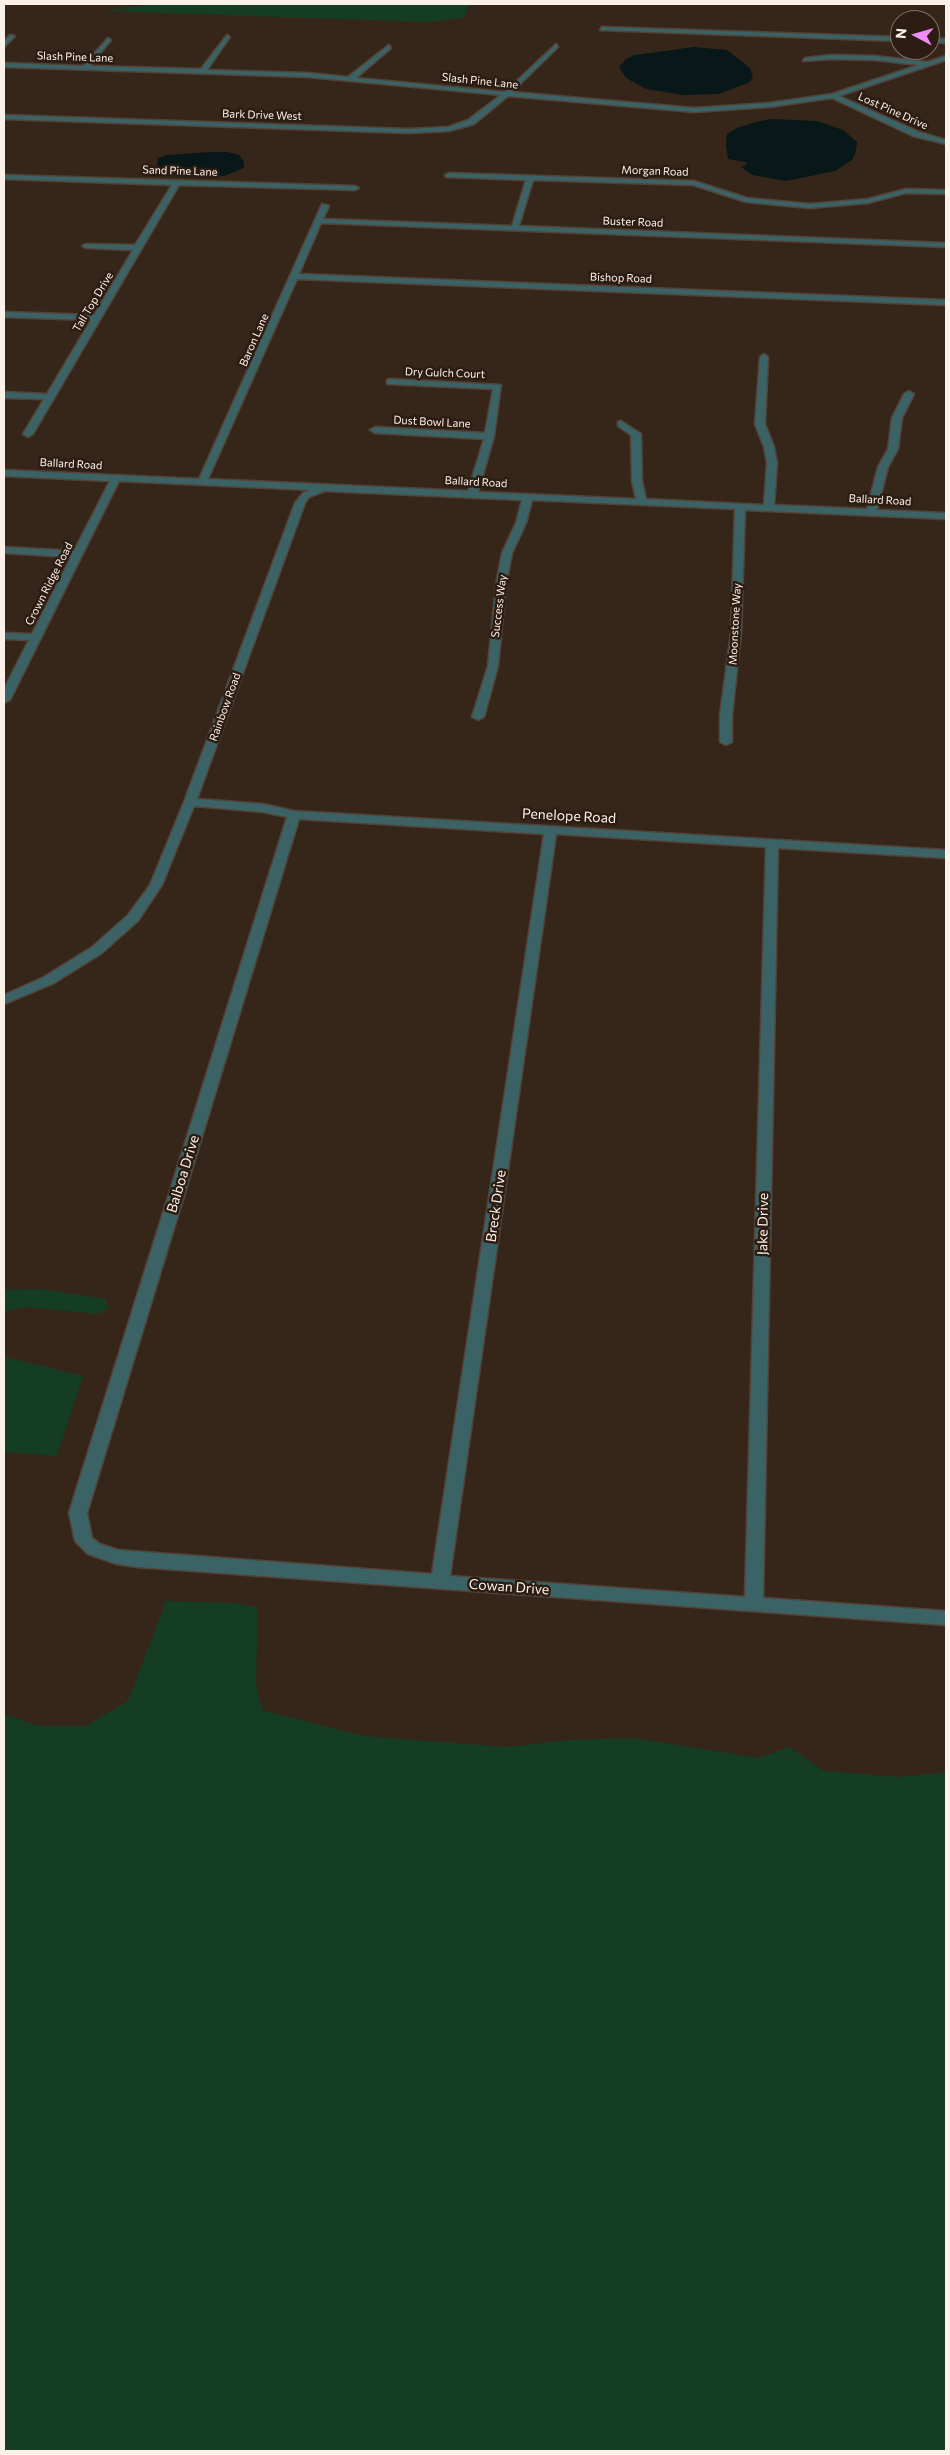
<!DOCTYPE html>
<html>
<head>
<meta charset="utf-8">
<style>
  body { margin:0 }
  #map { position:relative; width:950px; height:2455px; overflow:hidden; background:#36261a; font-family:Commissioner,sans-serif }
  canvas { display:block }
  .frame { position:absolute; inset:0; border:5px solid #fcf1e9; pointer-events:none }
  .north { position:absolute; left:890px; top:10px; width:50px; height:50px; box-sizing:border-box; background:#2c1c11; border:1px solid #7f7167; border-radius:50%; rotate:276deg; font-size:14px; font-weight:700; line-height:20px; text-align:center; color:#fcf1e9 }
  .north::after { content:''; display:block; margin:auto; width:18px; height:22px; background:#ef8bf7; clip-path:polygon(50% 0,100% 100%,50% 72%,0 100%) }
</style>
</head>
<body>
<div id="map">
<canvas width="950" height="2455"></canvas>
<div class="frame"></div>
<div class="north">N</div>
</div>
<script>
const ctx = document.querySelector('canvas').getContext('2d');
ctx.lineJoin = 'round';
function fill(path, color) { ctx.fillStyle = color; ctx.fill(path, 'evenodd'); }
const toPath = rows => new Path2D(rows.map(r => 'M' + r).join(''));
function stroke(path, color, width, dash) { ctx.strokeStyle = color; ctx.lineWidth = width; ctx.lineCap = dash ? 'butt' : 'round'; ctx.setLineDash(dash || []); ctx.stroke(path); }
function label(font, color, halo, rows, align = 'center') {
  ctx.font = font + ' Commissioner,sans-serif'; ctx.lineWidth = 5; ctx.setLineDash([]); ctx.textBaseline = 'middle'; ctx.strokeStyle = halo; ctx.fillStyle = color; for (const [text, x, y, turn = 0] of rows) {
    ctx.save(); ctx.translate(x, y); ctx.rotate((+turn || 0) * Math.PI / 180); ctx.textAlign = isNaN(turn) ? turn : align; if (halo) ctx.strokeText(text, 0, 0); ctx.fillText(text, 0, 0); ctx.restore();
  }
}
fill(toPath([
  [151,4,470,4,464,18,428,22,103,11],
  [40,1289,106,1299,108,1309,99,1314,24,1307,4,1312,4,1290],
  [4,1357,83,1376,57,1456,4,1452],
  [166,1601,236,1603,258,1608,256,1684,262,1710,363,1736,507,1747,570,1740,633,1738,759,1758,789,1747,824,1771,899,1777,946,1772,946,2451,4,2451,4,1714,38,1726,85,1726,128,1701]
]), '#153d23');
fill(toPath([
  [694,47,727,50,750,68,753,78,748,83,718,94,683,95,646,89,626,78,619,67,626,59,635,55],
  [772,119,817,121,843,130,857,142,856,151,852,160,835,171,786,181,753,175,741,167,747,164,745,162,728,159,726,145,727,134,737,128,756,122],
  [211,152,228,152,239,155,244,162,244,168,224,176,195,176,163,173,157,167,158,158,167,155]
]), '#081718');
const street = toPath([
  [602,27,900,37,900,41,600,30,602,27],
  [10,35,15,36,4,47,4,41,10,35],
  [227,35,230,37,207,70,308,73,348,77,389,45,391,48,356,78,505,92,556,44,558,47,512,92,694,108,769,103,832,94,919,65,875,60,831,59,803,61,805,58,831,55,875,56,927,62,946,56,946,60,839,96,919,132,946,140,946,144,913,136,832,98,769,107,694,112,508,96,474,124,449,131,408,133,4,119,4,115,408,129,448,127,468,120,501,95,308,77,4,67,4,63,83,66,108,38,111,40,90,66,201,69,227,35],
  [930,38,946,39,946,43,930,42,930,38],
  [449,173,694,181,747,198,810,204,868,199,906,189,946,190,946,194,906,193,868,203,810,208,746,202,693,185,533,180,519,226,946,243,946,247,321,223,299,274,946,300,946,305,297,279,208,479,468,491,484,439,375,433,370,430,375,427,485,433,493,389,387,384,387,380,390,379,501,385,494,436,478,492,636,499,632,481,631,435,618,426,618,422,621,421,641,434,642,481,646,499,764,505,767,463,764,447,755,424,760,357,764,354,768,357,765,424,774,447,777,463,774,505,867,509,878,467,888,449,892,418,904,394,909,391,914,394,902,418,898,449,888,467,877,510,946,513,946,519,745,510,741,633,732,715,732,742,726,745,720,742,720,715,731,633,735,509,532,500,526,523,512,553,506,585,498,666,484,717,478,720,472,717,488,666,496,585,502,553,516,523,522,500,325,491,309,497,305,503,197,799,263,804,294,811,946,850,946,858,778,848,763,1598,946,1611,946,1625,137,1567,117,1564,88,1554,75,1541,69,1513,287,817,263,812,194,806,162,885,138,921,102,953,54,983,4,1004,4,995,44,977,92,947,128,915,150,885,184,802,295,503,303,493,311,490,119,481,10,700,4,703,4,689,29,640,4,639,4,633,32,634,71,557,4,553,4,547,74,551,110,481,4,476,4,470,199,479,322,204,329,206,323,219,512,226,526,180,446,177,445,175,449,173],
  [299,819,544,834,432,1574,118,1550,100,1544,92,1538,87,1513,299,819],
  [556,834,766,847,745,1597,450,1576,556,834],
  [4,175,355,186,359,188,355,190,179,185,33,434,28,437,23,434,44,399,4,398,4,392,47,394,91,320,4,317,4,312,94,315,133,250,86,248,82,246,86,244,135,245,172,185,4,179,4,175]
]);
stroke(street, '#524237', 3);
fill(street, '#3b6365');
label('11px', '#fcf1e9', '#2c1c11', [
  ["Slash Pine Lane",75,57,2],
  ["Slash Pine Lane",480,81,6],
  ["Lost Pine Drive",893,111,24],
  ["Bark Drive West",262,115,2],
  ["Sand Pine Lane",180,171,2],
  ["Morgan Road",655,171,2],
  ["Buster Road",633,222,2],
  ["Bishop Road",621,278,2],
  ["Tall Top Drive",93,302,-59],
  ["Baron Lane",254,340,-66],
  ["Dry Gulch Court",445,373,2],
  ["Dust Bowl Lane",432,422,3],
  ["Ballard Road",71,464,3],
  ["Ballard Road",476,482,3],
  ["Ballard Road",880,500,3],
  ["Crown Ridge Road",49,584,-63],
  ["Success Way",499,606,-83],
  ["Moonstone Way",735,624,-87],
  ["Rainbow Road",225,707,-70]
]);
label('14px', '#fcf1e9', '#2c1c11', [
  ["Penelope Road",569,816,3],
  ["Balboa Drive",183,1174,-73],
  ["Breck Drive",496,1206,-82],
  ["Jake Drive",763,1224,-89],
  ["Cowan Drive",509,1587,4]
]);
</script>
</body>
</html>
